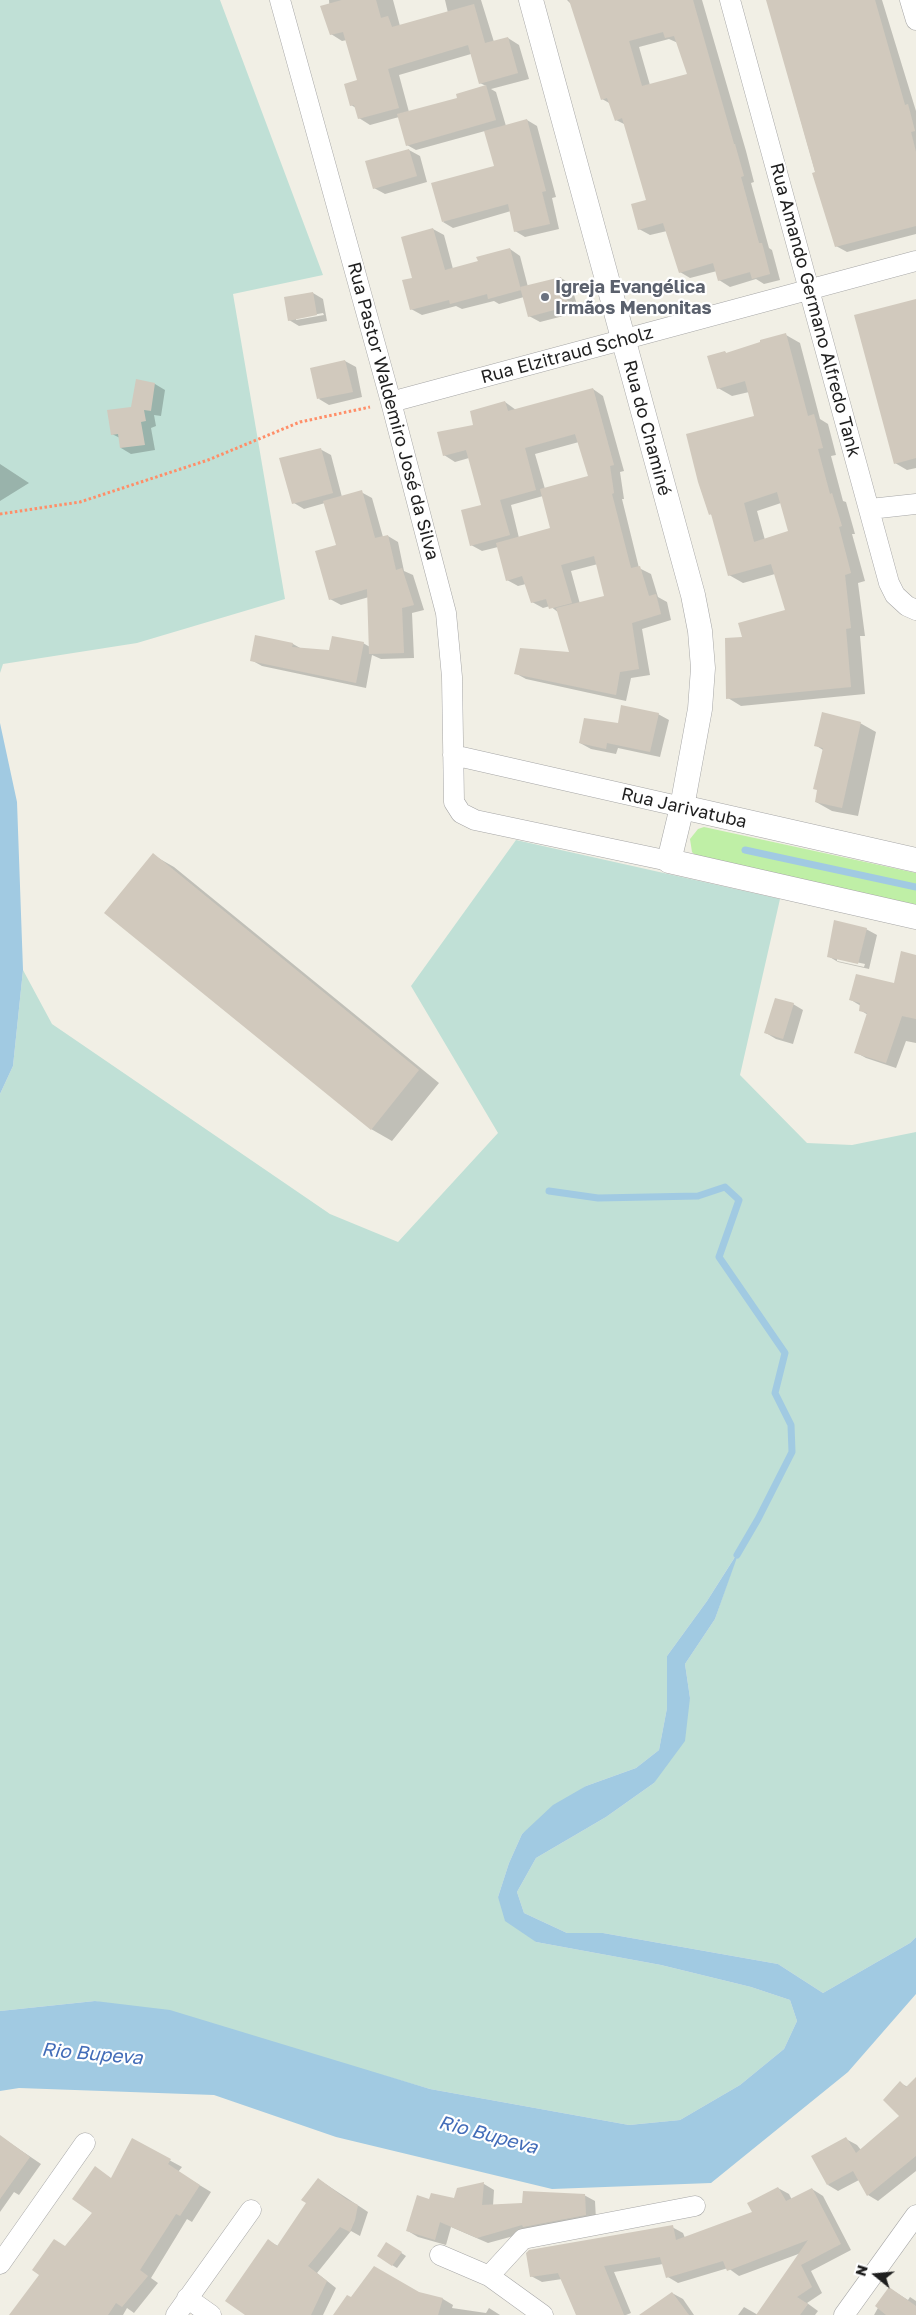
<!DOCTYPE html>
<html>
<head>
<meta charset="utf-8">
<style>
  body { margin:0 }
  #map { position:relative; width:916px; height:2315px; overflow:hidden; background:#f1efe5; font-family:"Golos Text",sans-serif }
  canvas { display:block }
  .north { position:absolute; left:851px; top:2250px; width:50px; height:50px; -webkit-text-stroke:4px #fff; paint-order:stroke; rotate:287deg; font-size:14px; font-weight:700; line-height:20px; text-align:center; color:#1f1f1f }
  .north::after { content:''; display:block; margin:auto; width:18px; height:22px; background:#1f1f1f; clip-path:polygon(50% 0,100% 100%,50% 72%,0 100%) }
</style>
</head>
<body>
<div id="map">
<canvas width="916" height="2315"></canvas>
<div class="north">N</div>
</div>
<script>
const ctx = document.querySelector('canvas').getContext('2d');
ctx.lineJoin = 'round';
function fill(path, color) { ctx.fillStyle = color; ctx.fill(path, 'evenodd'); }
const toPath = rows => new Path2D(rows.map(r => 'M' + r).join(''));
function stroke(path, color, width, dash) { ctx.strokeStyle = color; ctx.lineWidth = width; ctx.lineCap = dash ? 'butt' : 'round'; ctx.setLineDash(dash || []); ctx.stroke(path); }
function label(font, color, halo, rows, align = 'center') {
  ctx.font = font + ' "Golos Text",sans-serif'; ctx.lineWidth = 4.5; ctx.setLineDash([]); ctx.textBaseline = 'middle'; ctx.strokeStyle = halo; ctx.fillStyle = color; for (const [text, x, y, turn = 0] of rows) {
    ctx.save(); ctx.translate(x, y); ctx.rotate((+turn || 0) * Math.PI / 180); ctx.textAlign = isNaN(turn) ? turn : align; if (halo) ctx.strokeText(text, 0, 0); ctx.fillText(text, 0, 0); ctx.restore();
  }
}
fill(toPath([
  [704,827,916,873,916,906,697,857,692,852,690,839,698,829]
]), '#bfefa6');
fill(toPath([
  [0,0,220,0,323,275,233,294,285,599,137,643,3,664,0,673],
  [516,840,780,899,740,1075,807,1143,852,1145,916,1132,916,1937,910,1943,823,1993,778,1964,603,1933,567,1933,524,1913,517,1892,536,1858,606,1817,654,1783,690,1698,685,1664,715,1619,738,1552,707,1601,667,1656,667,1708,659,1750,636,1768,586,1786,522,1834,509,1863,498,1897,536,1942,661,1965,751,1987,790,2000,797,2021,784,2049,740,2085,680,2120,629,2125,430,2089,313,2055,95,2001,0,2011,0,1094,13,1066,23,970,52,1024,330,1214,398,1242,498,1133,411,986]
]), '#c0e0d6');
fill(toPath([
  [0,723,17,802,23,970,13,1066,0,1094],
  [740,1549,715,1619,685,1664,690,1698,685,1741,654,1783,606,1817,536,1858,517,1892,524,1913,567,1933,603,1933,778,1964,823,1993,910,1943,916,1937,916,1994,848,2072,711,2183,552,2189,336,2137,214,2095,19,2088,0,2091,0,2011,95,2001,170,2010,430,2089,629,2125,680,2120,740,2085,784,2049,797,2021,790,2000,751,1987,661,1965,536,1942,505,1921,498,1897,509,1863,522,1834,553,1805,586,1786,636,1768,659,1750,667,1708,667,1656,707,1601]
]), '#a1cae2');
fill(toPath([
  [329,0,393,0,400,26,448,13,445,0,481,0,494,42,508,38,519,45,529,79,491,89,496,92,506,126,527,120,537,126,556,197,552,198,559,229,525,237,515,231,511,211,453,228,443,222,495,167,485,131,416,150,407,145,399,117,370,125,359,118,356,108,351,105,359,81,347,40,342,41,331,34],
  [471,54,480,83,486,86,458,99,409,112,399,75],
  [567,0,702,0,746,151,754,182,751,183,769,248,772,250,780,280,764,284,756,279,730,287,719,280,717,271,690,278,680,272,667,231,650,235,639,229,648,201,626,125,616,120,611,104,602,99,572,5],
  [669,39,678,43,688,75,650,85,639,47],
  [767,0,882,0,916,111,916,234,847,252,836,246],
  [409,150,420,156,427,182,385,194,374,188],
  [433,229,444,235,453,269,479,262,510,249,520,256,528,287,561,278,571,284,579,312,540,322,529,316,524,297,499,304,494,301,462,309,456,306,422,315,411,309,414,279],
  [313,293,323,299,327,321,299,326,289,320],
  [323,313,324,315,296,320,296,318],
  [916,299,916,468,907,470,895,463],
  [786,335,800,343,820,419,828,424,836,455,831,456,843,501,846,502,855,534,852,534,865,581,858,583,865,636,860,636,865,694,741,706,728,698,743,638,786,611,775,574,743,583,729,575,712,515,710,514,755,416,749,392,732,396,718,388,725,352,727,354],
  [781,503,790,532,765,540,757,511],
  [345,361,356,367,362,397,329,405,319,399],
  [137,381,155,384,165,390,161,416,154,415,156,426,151,428,155,450,131,454,121,448,120,438,112,434,132,408],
  [593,389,603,396,624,471,620,472,624,499,622,499,639,568,651,574,658,597,667,602,671,620,642,629,650,675,631,678,626,701,526,679,515,673,571,654,559,613,550,606,543,608,532,602,526,584,518,586,507,580,498,547,482,551,471,545,483,505,469,458,455,462,444,455,475,426,505,402,516,410],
  [579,442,590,477,545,489,535,454],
  [543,496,552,529,519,538,511,505],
  [598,564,606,597,580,604,571,571],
  [320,449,331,455,342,497,361,492,372,498,383,537,388,536,398,542,404,571,413,575,424,610,412,613,414,658,381,659,372,655,366,688,262,666,251,660,256,637,293,644,302,649,330,652,363,643,370,647,369,597,341,605,330,599,337,546,325,503,304,509,294,503],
  [0,464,29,483,0,501],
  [658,714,669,720,660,757,618,748,616,754,591,749,580,743,619,725],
  [860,723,876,732,858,816,832,811,816,802,823,750,815,745],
  [153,855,174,867,439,1083,392,1141,371,1129],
  [866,929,877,935,869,969,838,962,828,956],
  [837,958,865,964,864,967,837,961],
  [916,956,916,1043,906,1041,896,1068,866,1058,855,1052,868,1015,860,1010,861,1006,851,1000,895,984],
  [793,1004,803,1010,793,1044,776,1039,766,1033],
  [916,2081,916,2171,878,2201,868,2195,859,2180,838,2191,828,2185,846,2139,857,2145,861,2150,901,2116,900,2083,908,2087],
  [0,2136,41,2164,19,2195,14,2192,0,2212],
  [132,2140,182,2167,178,2172,211,2192,192,2222,187,2219,151,2278,158,2283,134,2313,127,2308,123,2315,11,2315,93,2212,95,2168,112,2179],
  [318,2179,368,2212,360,2236,351,2231,317,2273,336,2288,323,2315,247,2315,269,2241,278,2246,307,2203],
  [484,2184,494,2190,493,2206,523,2204,584,2195,595,2201,596,2220,532,2231,488,2243,451,2227,446,2245,418,2237,408,2231,430,2200,455,2200,458,2189],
  [778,2188,789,2194,792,2200,812,2189,823,2196,851,2250,811,2271,822,2293,807,2303,818,2311,815,2315,738,2315,744,2307,758,2315,801,2253,739,2276,728,2268,678,2283,668,2277,663,2264,614,2272,631,2313,626,2315,580,2315,562,2279,542,2282,531,2276,672,2227,683,2233,685,2238,754,2213],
  [391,2246,406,2256,397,2268,392,2265],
  [889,2288,908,2300,910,2297,916,2301,916,2315,874,2315],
  [418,2293,443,2299,453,2305,452,2308,486,2313,489,2308,500,2315,334,2315,352,2299],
  [672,2293,683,2299,694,2315,641,2315]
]), '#0003');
stroke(toPath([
  [745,850,916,887],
  [549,1191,598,1198,698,1196,725,1187,739,1200,719,1257,785,1353,775,1393,791,1425,792,1452,758,1519,737,1555]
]), '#a1cae2', 7);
fill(toPath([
  [342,0,376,0,381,18,388,16,392,27,474,4,485,43,508,37,518,73,479,84,468,45,388,69,399,108,358,119,354,105,350,106,344,84,357,80,343,32,330,35,320,6],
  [569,0,693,0,734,144,735,144,744,176,741,177,759,243,762,243,770,274,752,279,750,272,718,281,713,263,679,273,663,223,638,230,631,204,646,200,622,118,615,121,607,98,601,100],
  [663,32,665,38,674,36,687,74,642,86,629,41],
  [766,0,875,0,905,105,908,104,915,131,911,132,916,152,916,226,835,247,812,173,815,172],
  [486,85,496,120,406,146,397,114,457,98,456,94],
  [527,119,546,191,542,192,550,224,514,232,508,204,442,222,431,183,494,166,484,131],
  [409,149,417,176,373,189,365,161],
  [433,228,445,270,478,261,476,257,510,248,521,290,488,299,487,294,450,304,449,300,410,310,402,280,412,278,401,237],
  [561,277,569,306,528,317,520,287],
  [313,292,317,315,288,321,284,297],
  [916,299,916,458,894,464,854,315],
  [786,333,808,416,814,414,823,448,818,449,830,494,832,493,842,526,839,527,851,573,845,575,851,628,846,629,851,687,726,699,725,638,742,637,738,623,785,610,771,564,728,576,711,514,709,515,698,482,686,434,754,416,745,381,717,389,707,356,725,351,726,353,760,342,760,340],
  [777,492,788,531,754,542,744,503],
  [345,360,353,392,317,399,310,368],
  [136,379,155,383,151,411,144,410,146,421,141,422,145,445,120,448,118,434,111,435,107,410,131,407],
  [593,388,614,465,610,466,614,493,612,494,631,568,640,566,649,596,656,594,661,614,632,623,639,669,620,672,616,695,514,674,520,648,569,652,556,608,604,596,594,556,561,565,572,603,549,609,546,599,531,603,522,576,506,581,496,543,550,528,540,489,588,476,575,434,525,448,536,490,500,500,510,535,470,546,461,510,481,505,466,450,443,456,437,432,473,425,470,411,505,401,508,411],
  [321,448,333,493,292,504,279,458],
  [362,490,375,538,388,535,396,570,402,568,414,605,402,608,404,653,369,654,367,589,329,600,315,551,336,545,323,501],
  [255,635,293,643,292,647,329,650,332,636,364,642,356,683,250,661],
  [621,705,659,713,650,752,607,743,606,749,579,743,584,718,618,723],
  [822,712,861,722,842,808,815,802,817,790,813,789,823,748,814,746],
  [153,853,419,1070,371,1130,104,913],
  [834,920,867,928,858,964,827,957],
  [901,951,916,955,916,1019,902,1016,886,1063,854,1053,867,1013,859,1011,860,1003,849,1000,856,974,894,983],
  [775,998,794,1003,783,1039,764,1033],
  [916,2077,916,2156,867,2196,853,2171,827,2185,811,2156,846,2137,856,2153,899,2116,883,2100,900,2081,906,2087],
  [0,2135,30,2157,0,2199],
  [132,2138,171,2159,168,2164,200,2185,180,2216,176,2214,140,2270,148,2276,122,2307,116,2303,108,2315,9,2315,39,2275,32,2270,54,2239,65,2246,92,2213,72,2199,95,2166,111,2178],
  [318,2178,346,2199,358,2205,355,2220,350,2232,340,2227,308,2266,327,2281,311,2315,245,2315,225,2301,268,2239,277,2246,306,2203,301,2200],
  [484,2182,482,2205,522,2203,523,2191,585,2194,586,2215,523,2227,522,2225,477,2238,440,2222,435,2240,406,2231,417,2195,429,2199,431,2193,454,2198,457,2188],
  [778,2187,786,2201,812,2188,841,2244,801,2265,812,2287,797,2297,808,2304,800,2315,756,2315,808,2240,727,2271,723,2261,666,2278,660,2257,604,2266,624,2315,576,2315,558,2273,530,2277,526,2253,529,2250,673,2225,676,2240,752,2212,747,2203],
  [386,2242,402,2252,392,2266,377,2256],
  [374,2266,419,2292,443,2298,438,2315,333,2315,347,2295,351,2297],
  [889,2287,916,2306,916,2315,886,2315,875,2306],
  [672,2292,689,2315,639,2315]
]), '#d1c9bd');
const minor = toPath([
  [280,0,391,402,446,613,452,677,454,802,461,813,475,820,669,861],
  [730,0,889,583,895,595,907,606,916,610],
  [910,0,916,20],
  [391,402,916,261],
  [870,509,916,504],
  [453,755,682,807],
  [440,2255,489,2276,543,2315],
  [0,2264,85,2143],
  [489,2276,523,2239,695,2206],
  [187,2298,211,2315],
  [176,2315,251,2210],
  [844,2315,916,2215]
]);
const tertiary = toPath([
  [531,0,693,595,700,631,703,668,700,709,682,807,669,861,916,917],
  [682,807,916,860]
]);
stroke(minor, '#a6a6a6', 21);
stroke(tertiary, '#a6a6a6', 25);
stroke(toPath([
  [0,514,80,502,208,460,300,422,370,407]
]), '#ff8e68', 3, [2.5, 2.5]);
stroke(minor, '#fff', 20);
stroke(tertiary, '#fff', 24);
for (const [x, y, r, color] of [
  [545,297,5,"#6b7280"]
]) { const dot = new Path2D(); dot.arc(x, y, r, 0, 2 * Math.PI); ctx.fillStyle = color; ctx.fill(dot); stroke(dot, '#fff', 2); }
label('bold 18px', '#5b616d', '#fff', [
  ["Igreja Evangélica",555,287],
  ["Irmãos Menonitas",555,308]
], 'left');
label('18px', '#1f1f1f', '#fff', [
  ["Rua Amando Germano Alfredo Tank",815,310,75],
  ["Rua Elzitraud Scholz",567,355,-15],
  ["Rua Pastor Waldemiro José da Silva",393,411,75],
  ["Rua do Chaminé",647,428,75],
  ["Rua Jarivatuba",684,808,13]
]);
label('italic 19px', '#426cb8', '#fff', [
  ["Rio Bupeva",92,2054,5],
  ["Rio Bupeva",488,2135,15]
]);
</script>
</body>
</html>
